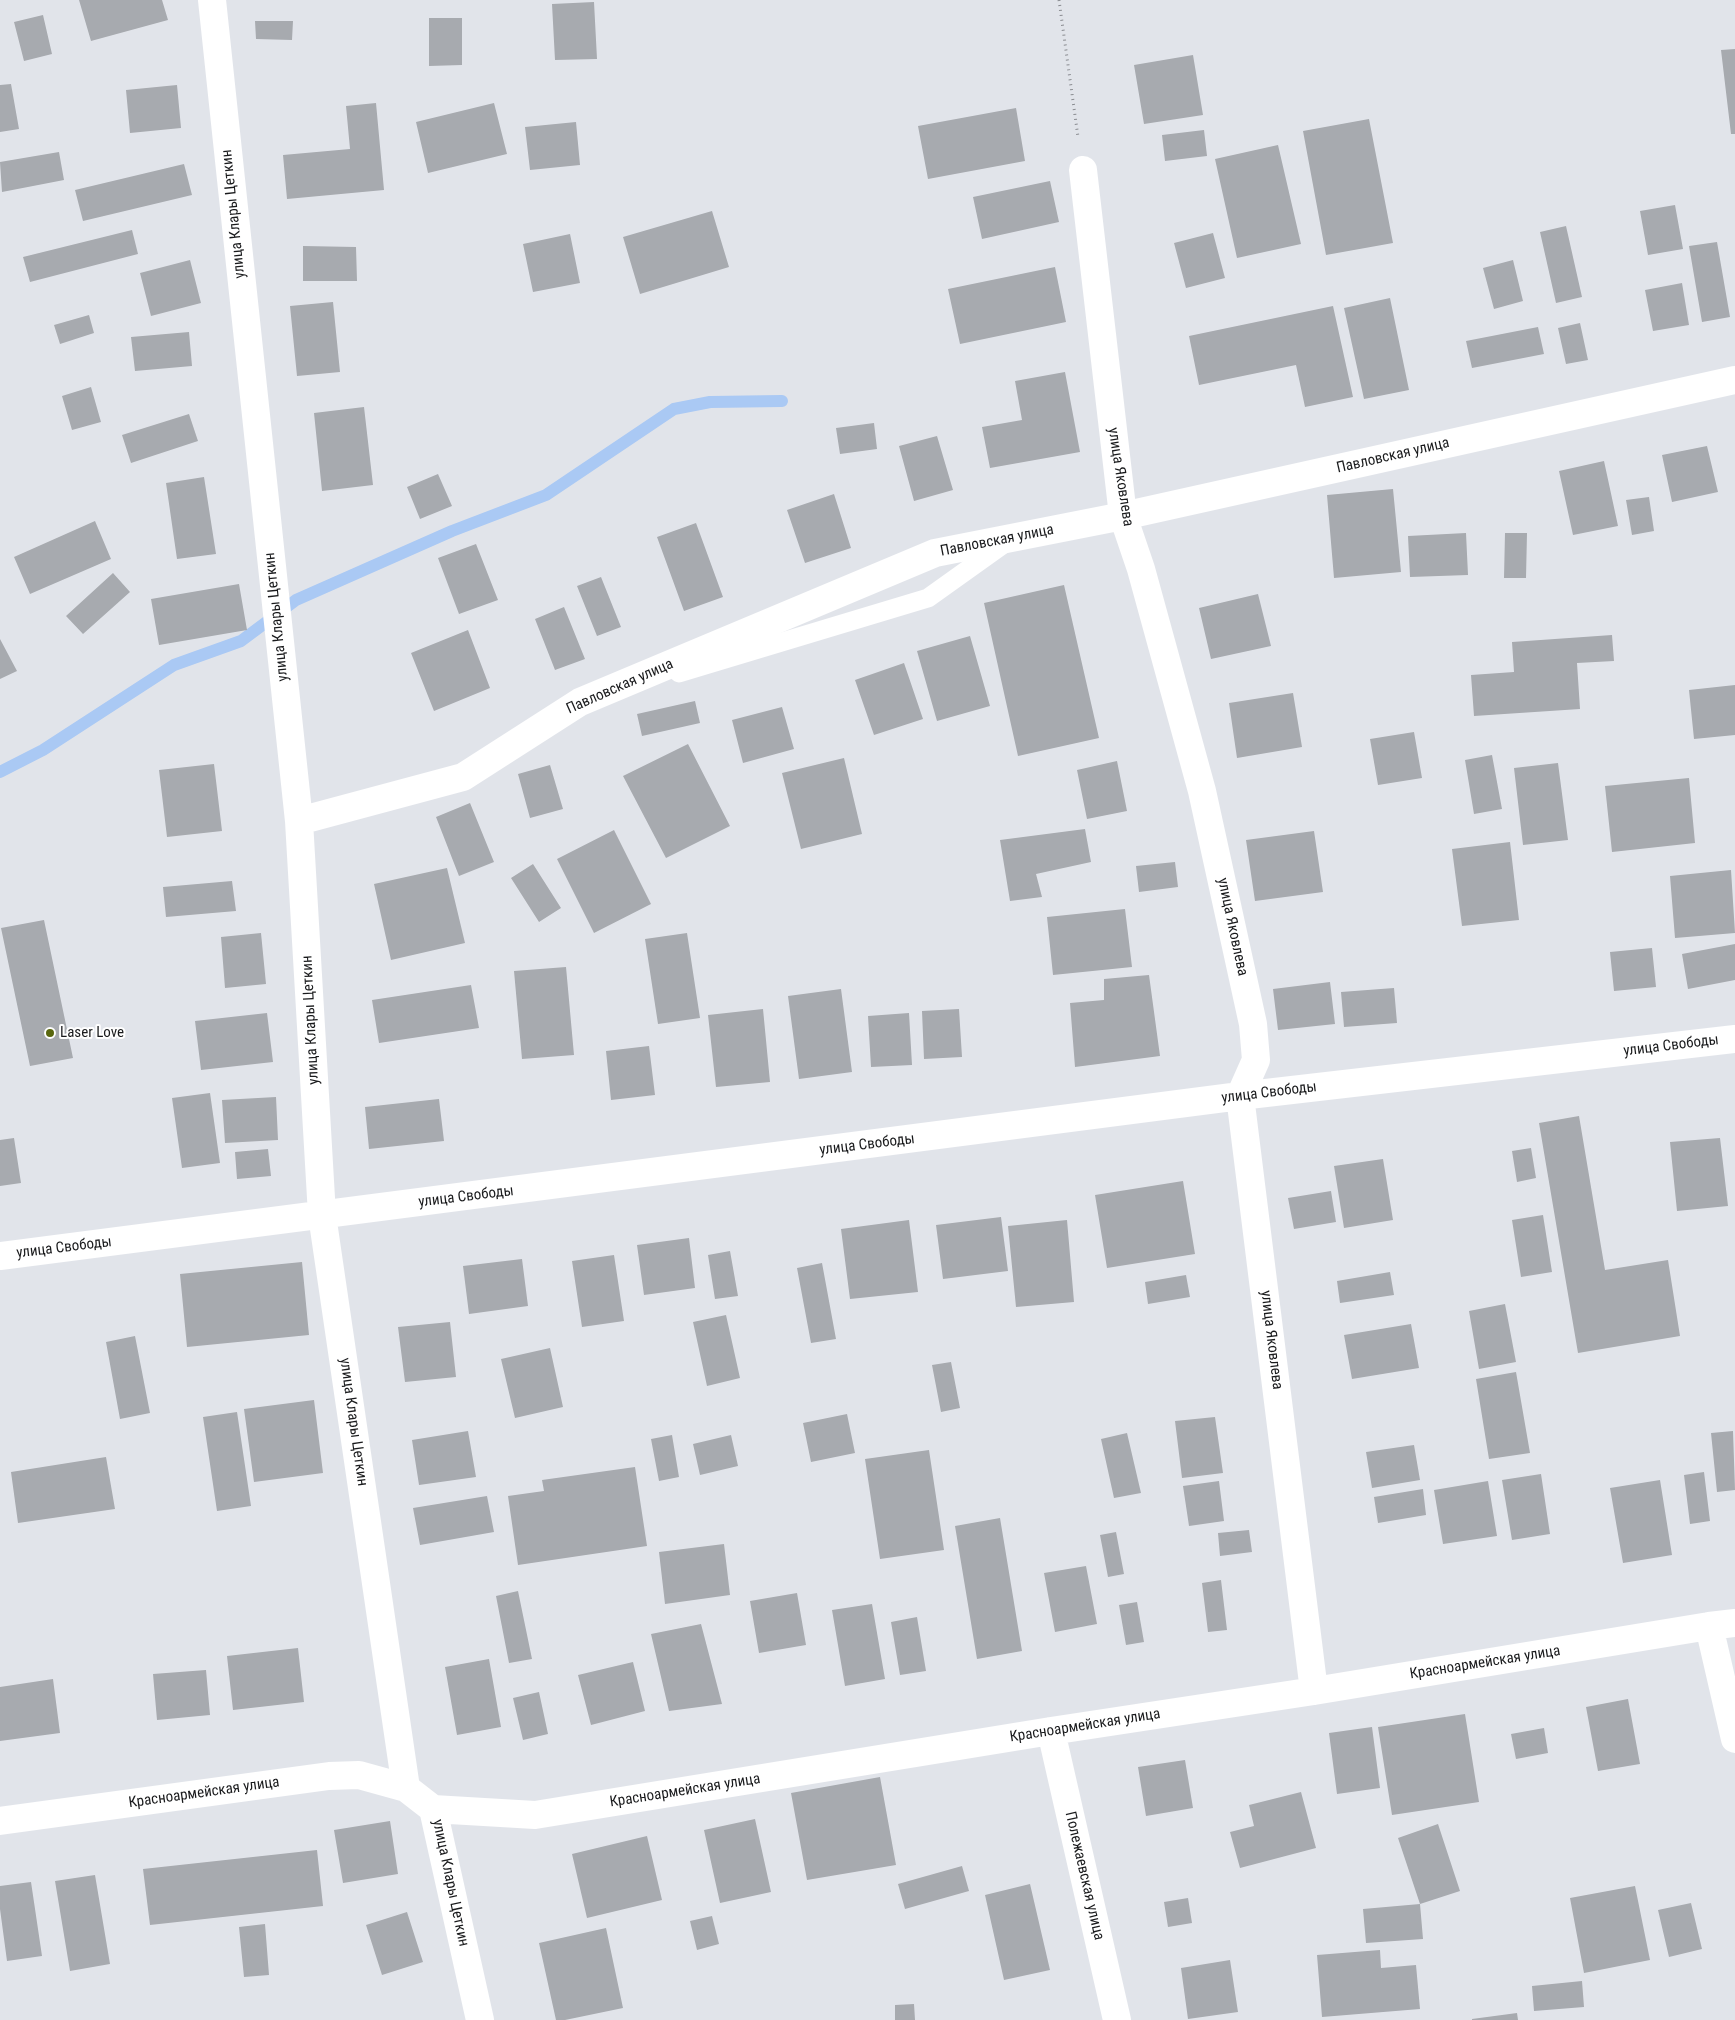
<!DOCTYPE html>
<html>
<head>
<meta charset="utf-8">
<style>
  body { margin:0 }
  canvas { display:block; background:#e1e4ea }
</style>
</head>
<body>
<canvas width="1735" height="2020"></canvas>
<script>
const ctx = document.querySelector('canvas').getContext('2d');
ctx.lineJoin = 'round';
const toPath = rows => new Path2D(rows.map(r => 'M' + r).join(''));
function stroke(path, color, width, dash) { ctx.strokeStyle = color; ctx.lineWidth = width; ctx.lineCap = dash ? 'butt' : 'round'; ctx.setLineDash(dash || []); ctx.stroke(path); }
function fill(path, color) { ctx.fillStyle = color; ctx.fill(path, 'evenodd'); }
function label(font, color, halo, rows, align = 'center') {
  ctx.font = font + ' "Roboto Condensed",sans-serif'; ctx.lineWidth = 4; ctx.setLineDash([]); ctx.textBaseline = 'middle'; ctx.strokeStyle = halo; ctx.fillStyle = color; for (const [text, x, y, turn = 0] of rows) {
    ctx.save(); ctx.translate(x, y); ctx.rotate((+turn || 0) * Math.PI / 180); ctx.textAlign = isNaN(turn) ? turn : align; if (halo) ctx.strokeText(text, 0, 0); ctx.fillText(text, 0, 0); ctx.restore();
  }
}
stroke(toPath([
  [0,772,43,750,174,665,241,641,296,600,452,531,546,495,674,409,710,402,782,401]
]), '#aac9f4', 12);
fill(toPath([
  [79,0,162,0,168,20,91,41],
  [594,2,597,59,555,60,552,4],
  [43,15,52,54,24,61,14,22],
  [429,18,462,18,462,65,429,66],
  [255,21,293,21,292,40,256,39],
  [1735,49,1735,134,1731,134,1721,50],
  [1193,55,1203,115,1144,124,1134,65],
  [11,84,19,129,0,132,0,85],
  [177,85,181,128,130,133,126,90],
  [376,103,384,190,287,199,283,155,350,149,346,106],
  [494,103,507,154,428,173,416,122],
  [1016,108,1025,161,928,179,918,126],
  [1369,119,1393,243,1326,255,1303,131],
  [576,122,580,165,530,170,525,127],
  [1204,130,1207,156,1165,161,1162,135],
  [1278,145,1301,244,1237,258,1215,159],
  [59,152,64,180,2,192,0,162],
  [184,164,192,195,83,221,75,190],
  [1050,181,1059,222,982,239,973,197],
  [1675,205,1683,249,1648,255,1640,211],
  [712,211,729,267,640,294,623,237],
  [1566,226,1582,297,1556,303,1540,232],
  [132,230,138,254,30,282,23,257],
  [1213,233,1225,278,1186,288,1174,243],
  [570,234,580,283,533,292,523,244],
  [1717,242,1730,317,1702,322,1689,246],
  [303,246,356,247,357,281,303,281],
  [190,260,201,303,151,316,140,273],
  [1513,260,1523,301,1494,309,1483,268],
  [1055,267,1066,322,960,344,948,289],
  [1682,283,1689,325,1653,331,1645,290],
  [1390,298,1409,390,1364,399,1344,308],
  [333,302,340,372,297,376,290,306],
  [1333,306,1353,397,1305,407,1296,365,1199,385,1189,336],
  [89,315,94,333,60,344,54,325],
  [1580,323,1588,360,1566,364,1558,328],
  [1538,327,1544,354,1472,368,1466,341],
  [189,332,192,366,135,371,131,337],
  [1065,372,1080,452,990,468,982,427,1022,420,1015,381],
  [91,387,101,422,72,430,62,396],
  [364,407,373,485,322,491,314,413],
  [189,414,198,441,131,463,122,435],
  [874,423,877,449,840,454,836,428],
  [937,436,953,490,914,501,899,446],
  [1707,446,1718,492,1672,502,1662,455],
  [1604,461,1618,526,1573,535,1559,471],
  [438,474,452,506,420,519,407,487],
  [204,477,216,554,177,559,166,483],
  [1393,489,1401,572,1334,578,1327,495],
  [834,494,851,548,805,563,787,510],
  [1649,497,1654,531,1632,535,1626,500],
  [95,521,111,559,30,594,14,557],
  [696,523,723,597,684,611,657,537],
  [1466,533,1468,575,1410,577,1408,536],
  [1505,533,1527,533,1526,578,1504,578],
  [476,544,498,600,459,614,438,558],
  [113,573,130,592,83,634,66,616],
  [601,577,621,627,597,636,577,586],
  [239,584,247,630,159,645,151,599],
  [1064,585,1099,738,1018,756,984,603],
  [1258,594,1271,646,1211,659,1199,608],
  [564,607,585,659,555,670,535,619],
  [468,630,490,688,434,711,411,653],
  [1612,635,1614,661,1577,663,1580,709,1474,716,1471,675,1514,672,1512,642],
  [970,636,990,706,937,721,917,651],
  [0,639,17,671,0,679],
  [904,663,923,719,874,735,855,680],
  [1735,685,1735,735,1694,739,1689,690],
  [1293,693,1302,747,1237,758,1229,703],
  [695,701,700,723,642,736,637,714],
  [782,707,794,749,743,763,732,720],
  [1414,732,1422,778,1378,785,1370,739],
  [688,744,730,826,666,858,623,776],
  [1492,755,1502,809,1474,814,1465,760],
  [844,758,862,834,801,849,782,773],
  [1117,761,1127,811,1087,819,1077,770],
  [1558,763,1568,840,1523,845,1514,768],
  [214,764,222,831,167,837,159,770],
  [550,765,563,809,530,818,518,774],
  [1689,778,1695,843,1612,852,1605,786],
  [470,803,494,862,459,876,436,817],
  [1085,829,1091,862,1036,874,1042,897,1010,901,1000,840],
  [614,830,651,904,594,933,557,859],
  [1314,831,1323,892,1255,901,1246,840],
  [1510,842,1519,920,1462,926,1452,849],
  [1175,862,1178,887,1139,892,1136,866],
  [533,864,561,908,539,922,511,878],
  [447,868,465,943,391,960,374,884],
  [1731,870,1735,933,1675,938,1670,876],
  [232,881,236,911,166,917,163,887],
  [1125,909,1132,967,1053,975,1047,917],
  [44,920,73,1058,30,1066,1,928],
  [261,933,266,984,225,988,221,937],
  [687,933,700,1018,658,1024,645,939],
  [1735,944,1735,980,1688,989,1682,954],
  [1652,948,1656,987,1614,991,1610,952],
  [566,967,574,1055,522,1059,514,971],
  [1149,975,1160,1056,1075,1067,1070,1003,1104,1000,1104,979],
  [1330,982,1335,1024,1278,1030,1273,989],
  [471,985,479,1028,379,1043,372,1000],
  [1394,988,1397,1023,1344,1027,1341,992],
  [841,989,852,1072,799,1079,788,996],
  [763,1009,770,1082,716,1087,708,1015],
  [959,1009,962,1057,924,1059,922,1011],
  [267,1013,273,1062,201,1070,195,1021],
  [909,1013,912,1065,871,1067,868,1016],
  [649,1046,655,1095,611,1100,606,1051],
  [210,1093,220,1163,182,1168,172,1098],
  [276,1097,278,1140,225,1143,222,1100],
  [439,1099,444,1141,369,1149,365,1107],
  [1579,1116,1605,1270,1668,1260,1680,1336,1578,1353,1539,1123],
  [14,1138,21,1183,0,1186,0,1140],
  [1720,1138,1728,1206,1677,1211,1670,1142],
  [1531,1148,1536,1178,1517,1182,1512,1151],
  [268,1149,271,1176,237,1179,235,1152],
  [1383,1159,1393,1220,1344,1228,1334,1166],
  [1183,1181,1195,1254,1107,1268,1095,1195],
  [1331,1191,1336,1222,1294,1229,1288,1198],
  [1543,1215,1552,1272,1521,1277,1512,1220],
  [1001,1217,1008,1271,943,1279,936,1225],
  [909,1220,918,1292,850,1299,841,1229],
  [1067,1220,1074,1302,1016,1307,1008,1226],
  [689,1238,695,1288,644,1295,637,1245],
  [730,1251,738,1296,715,1299,708,1255],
  [614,1255,624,1321,582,1327,572,1261],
  [522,1259,528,1306,469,1314,463,1266],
  [302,1262,309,1335,187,1347,180,1274],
  [822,1263,836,1339,811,1343,797,1268],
  [1390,1272,1394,1295,1340,1303,1337,1281],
  [1186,1275,1190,1297,1148,1304,1145,1282],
  [1505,1304,1516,1362,1479,1369,1469,1311],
  [726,1315,740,1378,707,1386,693,1322],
  [450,1322,456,1377,405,1382,398,1327],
  [1411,1324,1419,1368,1352,1379,1344,1335],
  [135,1336,150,1413,120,1419,106,1342],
  [550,1348,563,1407,515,1418,501,1359],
  [951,1362,960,1408,941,1412,932,1365],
  [1516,1372,1530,1453,1489,1459,1476,1379],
  [314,1400,323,1473,254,1482,244,1409],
  [237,1412,251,1506,217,1511,203,1417],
  [847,1414,855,1453,811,1462,803,1423],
  [1215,1417,1223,1473,1182,1478,1175,1421],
  [468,1431,476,1477,419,1485,412,1440],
  [1733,1431,1735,1490,1717,1492,1711,1433],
  [1127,1433,1141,1493,1114,1498,1101,1439],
  [672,1435,679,1477,659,1481,651,1439],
  [731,1435,738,1466,700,1475,693,1444],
  [1414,1445,1420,1480,1372,1488,1366,1452],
  [929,1450,944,1550,880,1559,865,1459],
  [106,1457,115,1509,18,1523,11,1472],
  [635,1467,647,1546,518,1565,508,1496,544,1491,542,1480],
  [1704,1472,1710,1521,1690,1524,1684,1475],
  [1541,1474,1550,1534,1512,1540,1502,1480],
  [1660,1480,1672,1555,1623,1563,1610,1488],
  [1219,1481,1224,1521,1189,1526,1183,1486],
  [1488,1481,1497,1536,1443,1544,1434,1490],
  [1423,1489,1426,1515,1378,1523,1374,1497],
  [487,1496,494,1532,420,1545,413,1508],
  [1000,1518,1022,1651,977,1659,955,1526],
  [1249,1530,1252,1552,1220,1556,1218,1533],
  [1116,1532,1124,1574,1108,1577,1100,1535],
  [724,1544,730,1595,665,1604,659,1552],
  [1086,1566,1097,1624,1055,1632,1044,1573],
  [1221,1580,1227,1630,1208,1632,1202,1583],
  [518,1591,532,1659,509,1663,496,1596],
  [797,1593,806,1645,759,1653,750,1601],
  [1137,1602,1144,1642,1126,1645,1119,1605],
  [872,1604,885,1679,845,1686,832,1610],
  [917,1617,926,1671,900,1675,891,1622],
  [701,1624,722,1704,669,1711,651,1634],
  [298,1648,304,1702,233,1710,227,1656],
  [489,1659,501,1727,457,1735,445,1667],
  [633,1662,645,1711,591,1725,578,1675],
  [206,1670,210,1715,157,1720,153,1674],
  [53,1679,60,1733,0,1741,0,1687],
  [539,1692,548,1734,523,1740,513,1698],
  [1628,1699,1640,1764,1598,1771,1586,1707],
  [1465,1714,1479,1802,1392,1815,1378,1727],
  [1372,1727,1380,1788,1337,1794,1329,1733],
  [1544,1728,1548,1753,1516,1759,1511,1734],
  [1185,1760,1193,1808,1146,1816,1138,1767],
  [880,1777,896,1865,807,1880,791,1793],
  [1301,1792,1316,1848,1240,1868,1230,1832,1254,1826,1249,1805],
  [755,1819,771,1892,720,1903,704,1830],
  [390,1821,398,1874,343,1883,334,1830],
  [1438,1824,1460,1891,1420,1904,1398,1838],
  [647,1836,662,1900,587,1918,572,1854],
  [317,1850,323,1906,150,1925,143,1869],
  [962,1866,969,1891,905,1909,898,1884],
  [95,1875,110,1964,70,1971,55,1881],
  [31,1882,42,1956,7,1961,0,1909,0,1886],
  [1030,1884,1050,1970,1004,1980,985,1895],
  [1635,1886,1650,1960,1584,1973,1570,1898],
  [1188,1898,1192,1923,1168,1927,1164,1902],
  [1691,1903,1702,1949,1669,1957,1658,1910],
  [1420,1904,1423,1939,1366,1943,1363,1909],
  [407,1912,423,1962,382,1975,366,1925],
  [712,1916,719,1944,697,1950,690,1921],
  [265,1924,269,1975,244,1977,239,1927],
  [606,1928,623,2008,565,2020,556,2020,539,1943],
  [1380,1950,1381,1968,1416,1965,1420,2009,1322,2017,1317,1955],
  [1230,1960,1238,2012,1188,2019,1181,1968],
  [1582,1981,1584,2007,1534,2011,1532,1986],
  [914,2004,915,2020,895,2020,895,2005],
  [1517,2013,1518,2020,1472,2020,1472,2019]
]), '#a7aaaf');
stroke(toPath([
  [1059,0,1078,137]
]), '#8a8c91', 3, [1, 4]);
stroke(toPath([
  [679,673,928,598,1005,543]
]), '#fff', 19);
stroke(toPath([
  [212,0,299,821,322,1215,406,1788],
  [1083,170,1123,516,1141,569,1202,791,1253,1024,1256,1060,1240,1096,1314,1691],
  [299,821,463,777,580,702,935,553,1123,516,1735,380],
  [0,1256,1240,1096,1735,1039],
  [1709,1626,1735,1739],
  [1051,1731,1117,2020],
  [433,1809,535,1815,1051,1731,1314,1691,1709,1626,1735,1623],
  [0,1821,329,1776,359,1775,406,1788,433,1809,480,2020]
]), '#fff', 28);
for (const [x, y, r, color] of [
  [50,1033,5,"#59670e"]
]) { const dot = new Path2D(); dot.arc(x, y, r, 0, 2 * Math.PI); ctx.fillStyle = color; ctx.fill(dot); stroke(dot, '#fff', 2); }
label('15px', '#191a1c', '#fff', [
  ["улица Клары Цеткин",234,214,-96],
  ["Павловская улица",1393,456,-13],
  ["улица Яковлева",1120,477,81],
  ["Павловская улица",997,541,-11],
  ["улица Клары Цеткин",277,617,-96],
  ["Павловская улица",620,687,-24],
  ["улица Яковлева",1232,927,78],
  ["улица Клары Цеткин",311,1020,-93],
  ["улица Свободы",1671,1046,-7],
  ["улица Свободы",1269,1093,-7],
  ["улица Свободы",867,1145,-7],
  ["улица Свободы",466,1197,-7],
  ["улица Свободы",64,1248,-7],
  ["улица Яковлева",1271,1340,83],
  ["улица Клары Цеткин",353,1422,82],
  ["Красноармейская улица",1485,1663,-9],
  ["Красноармейская улица",1085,1726,-9],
  ["Красноармейская улица",685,1791,-9],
  ["Красноармейская улица",204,1793,-8],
  ["Полежаевская улица",1084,1876,77],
  ["улица Клары Цеткин",450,1883,78]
]);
label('15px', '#191a1c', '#fff', [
  ["Laser Love",60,1033]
], 'left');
</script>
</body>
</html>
